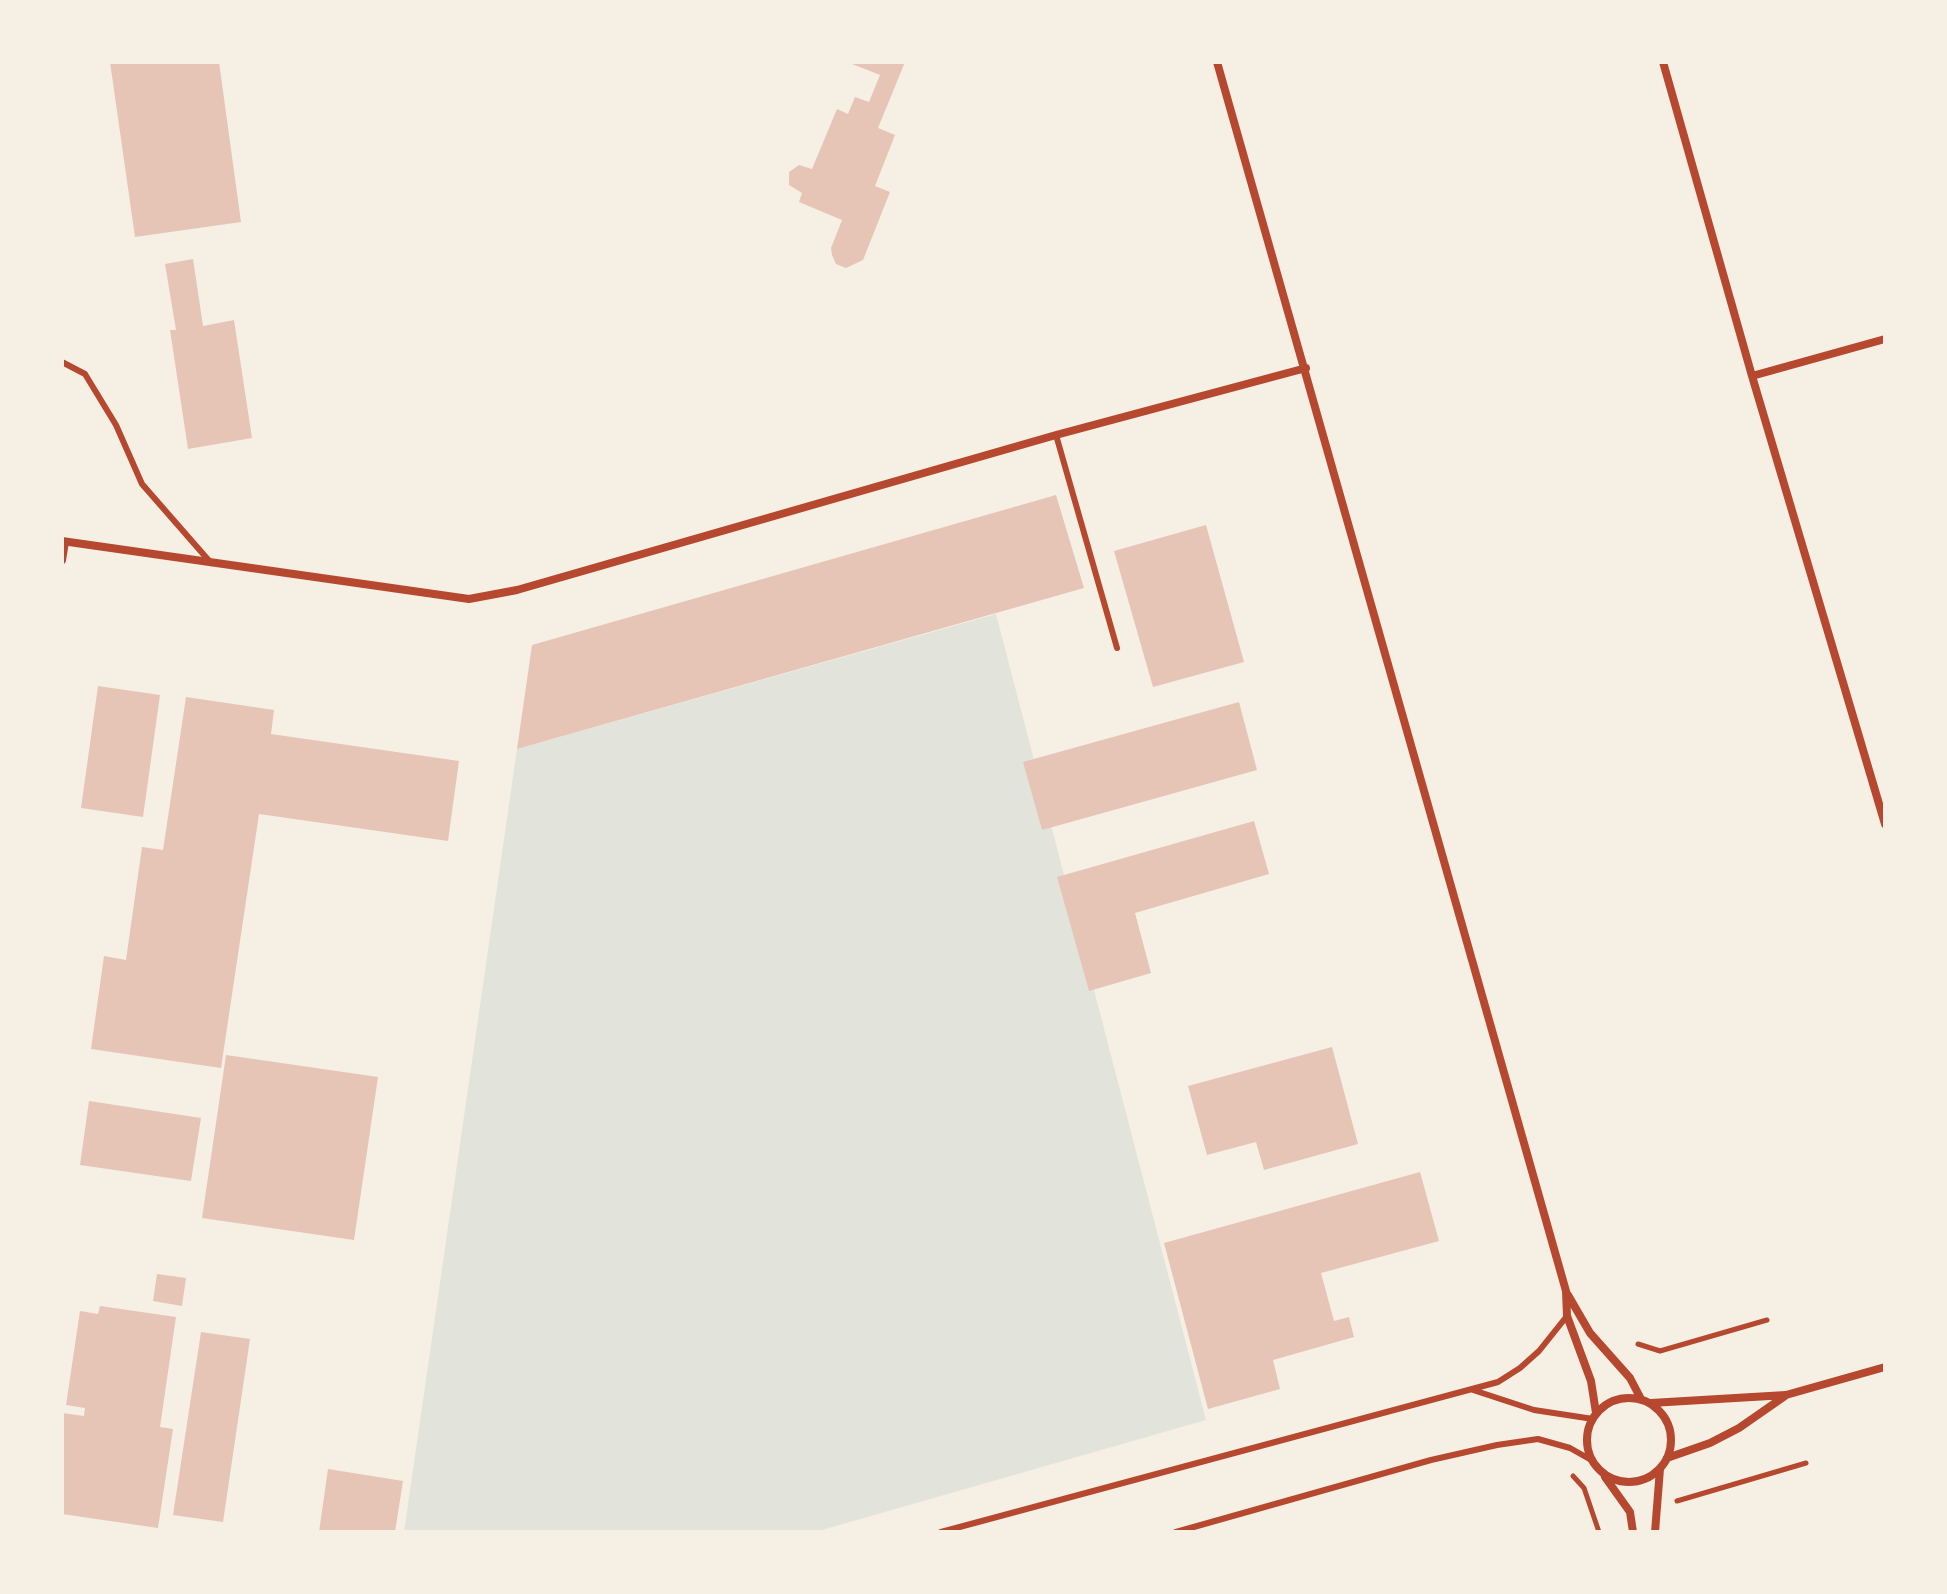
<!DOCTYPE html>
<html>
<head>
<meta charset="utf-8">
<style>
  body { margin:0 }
  #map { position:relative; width:1947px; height:1594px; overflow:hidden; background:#f6efe4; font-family:Arial,sans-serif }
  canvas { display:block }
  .frame { position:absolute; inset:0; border:64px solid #f6efe4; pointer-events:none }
</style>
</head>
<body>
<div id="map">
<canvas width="1947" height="1594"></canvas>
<div class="frame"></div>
</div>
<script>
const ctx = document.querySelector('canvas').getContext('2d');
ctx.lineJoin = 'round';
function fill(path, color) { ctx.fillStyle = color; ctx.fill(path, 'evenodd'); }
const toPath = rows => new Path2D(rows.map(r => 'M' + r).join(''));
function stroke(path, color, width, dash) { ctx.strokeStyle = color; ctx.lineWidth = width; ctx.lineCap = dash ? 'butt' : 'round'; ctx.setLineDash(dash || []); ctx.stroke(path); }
fill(toPath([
  [996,614,1206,1420,815,1532,404,1532,517,749]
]), '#e2e4dc');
fill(toPath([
  [110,62,219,62,241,222,135,237],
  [847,62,905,62,878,128,895,135,875,186,890,192,863,260,846,268,836,264,832,255,831,248,842,220,799,202,802,193,789,185,789,172,799,165,812,169,837,109,848,114,855,97,869,102,880,75],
  [193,259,203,326,234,320,252,438,188,449,170,330,176,330,165,264],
  [1056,495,1084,588,517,749,532,645],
  [1206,525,1244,662,1153,687,1114,551],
  [98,686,160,695,143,817,81,808],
  [186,697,274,710,271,734,459,761,448,841,259,814,221,1068,91,1049,104,956,126,960,142,847,163,850],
  [1239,702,1257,770,1042,830,1023,762],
  [1254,821,1269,874,1135,913,1151,973,1089,991,1057,877],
  [1332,1047,1358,1144,1264,1170,1256,1142,1207,1155,1188,1086],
  [226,1055,378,1077,354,1240,202,1218],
  [89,1101,201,1118,191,1181,80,1165],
  [1420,1172,1439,1241,1321,1273,1334,1321,1349,1317,1354,1337,1273,1360,1280,1389,1208,1409,1164,1243],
  [157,1274,186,1278,182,1306,153,1301],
  [100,1306,176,1317,160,1427,173,1429,158,1528,62,1514,62,1413,84,1416,85,1408,66,1405,80,1311,98,1314],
  [201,1332,250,1339,223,1522,173,1515],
  [328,1469,403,1481,395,1532,319,1532]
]), '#e6c5b7');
stroke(toPath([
  [1638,1344,1660,1351,1767,1320],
  [1573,1476,1584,1488,1599,1532],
  [1677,1501,1806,1463]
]), '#b5482f', 5);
stroke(toPath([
  [62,362,85,374,116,425,142,484,211,563],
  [1056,435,1117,648],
  [1473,1390,1534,1410,1593,1419],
  [941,1532,1498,1382,1520,1368,1539,1351,1567,1316],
  [1176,1532,1431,1460,1497,1445,1538,1439,1570,1448,1593,1461]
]), '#b5482f', 6);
stroke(toPath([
  [1217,62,1566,1291,1567,1316,1591,1381,1596,1413],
  [1663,62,1752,376,1885,824],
  [1752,376,1885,339],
  [62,541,469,599,517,590,1056,435,1306,368],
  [62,560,65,542],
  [1568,1295,1590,1333,1630,1378,1641,1399],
  '1587 1440a42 42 0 1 1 84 0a42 42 0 1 1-84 0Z',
  [1651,1403,1786,1395,1885,1367],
  [1667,1458,1710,1443,1739,1428,1785,1396],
  [1605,1477,1630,1512,1633,1532],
  [1655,1532,1660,1469]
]), '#b5482f', 8);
</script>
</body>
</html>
